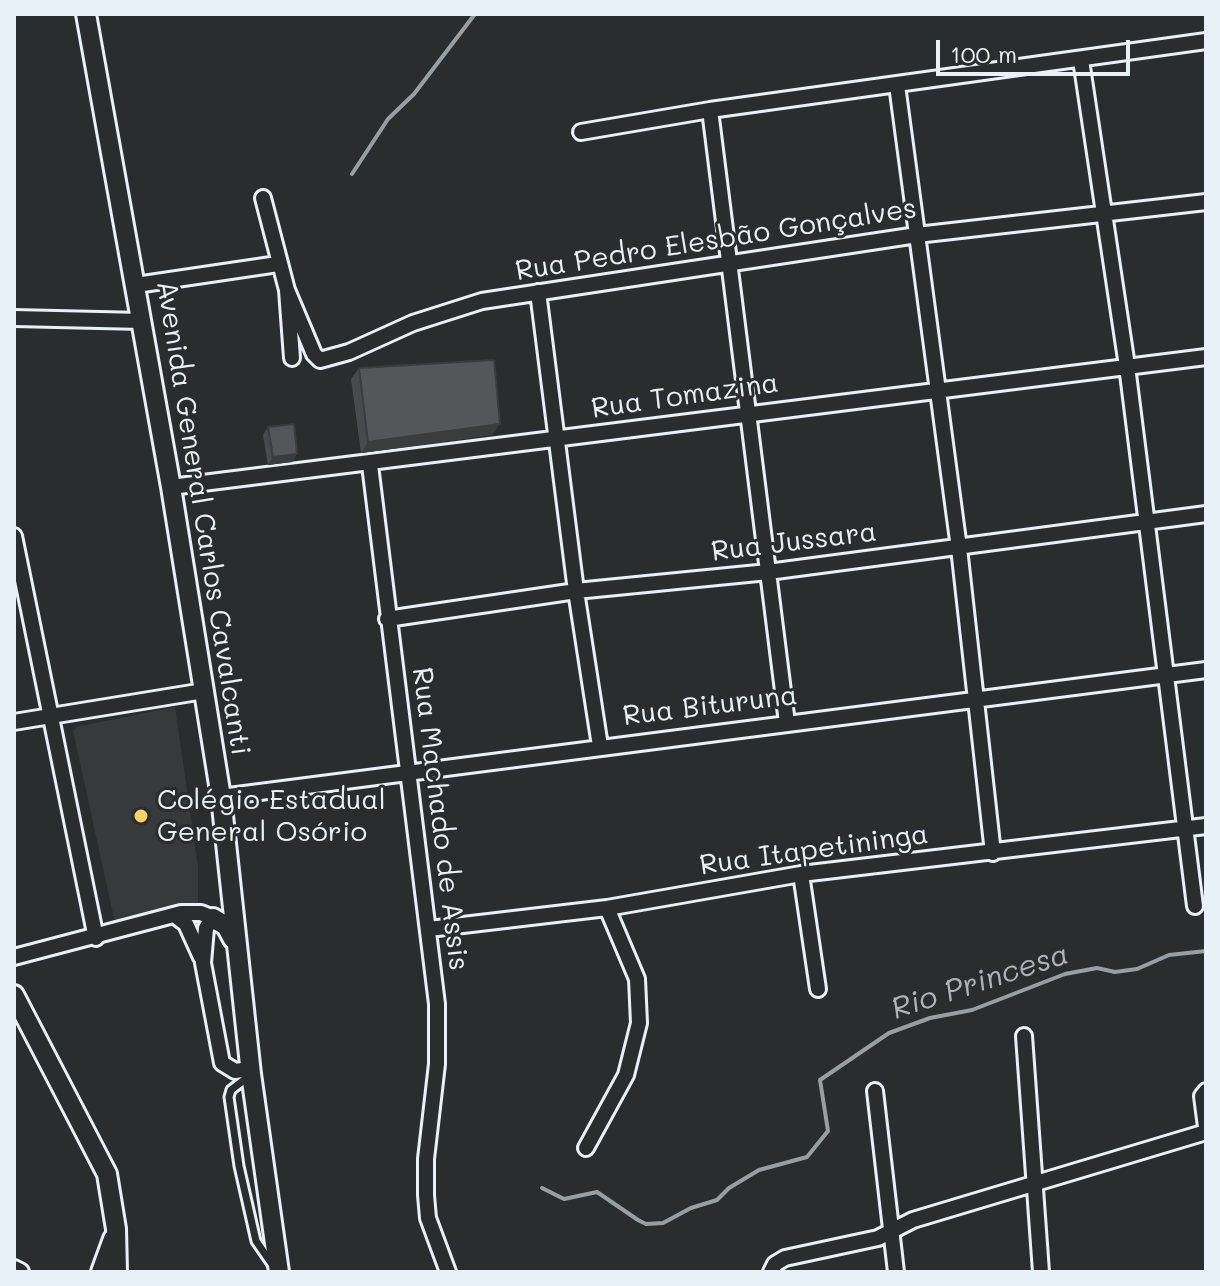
<!DOCTYPE html>
<html>
<head>
<meta charset="utf-8">
<style>
  body { margin:0 }
  #map { position:relative; width:1220px; height:1286px; overflow:hidden; background:#2a2d2e; font-family:Mali,sans-serif }
  canvas { display:block }
  .frame { position:absolute; inset:0; border:16px solid #e8f1f8; pointer-events:none }
  .scale { position:absolute; left:936px; top:40px; width:194px; height:36px; box-sizing:border-box; border:4px solid #e8f1f8; border-top:0; padding-left:10px; font-size:24px; line-height:28px; white-space:nowrap; color:#e8f1f8; -webkit-text-stroke:6px #2a2d2e; paint-order:stroke }
</style>
</head>
<body>
<div id="map">
<canvas width="1220" height="1286"></canvas>
<div class="frame"></div>
<div class="scale">100 m</div>
</div>
<script>
const ctx = document.querySelector('canvas').getContext('2d');
ctx.lineJoin = 'round';
function fill(path, color) { ctx.fillStyle = color; ctx.fill(path, 'evenodd'); }
const toPath = rows => new Path2D(rows.map(r => 'M' + r).join(''));
function stroke(path, color, width, dash) { ctx.strokeStyle = color; ctx.lineWidth = width; ctx.lineCap = dash ? 'butt' : 'round'; ctx.setLineDash(dash || []); ctx.stroke(path); }
function label(font, color, halo, rows, align = 'center') {
  ctx.font = font + ' Mali,sans-serif'; ctx.lineWidth = 6; ctx.setLineDash([]); ctx.textBaseline = 'middle'; ctx.strokeStyle = halo; ctx.fillStyle = color; for (const [text, x, y, turn = 0] of rows) {
    ctx.save(); ctx.translate(x, y); ctx.rotate((+turn || 0) * Math.PI / 180); ctx.textAlign = isNaN(turn) ? turn : align; if (halo) ctx.strokeText(text, 0, 0); ctx.fillText(text, 0, 0); ctx.restore();
  }
}
fill(toPath([
  [175,707,198,867,198,904,115,923,73,731,76,727]
]), '#363a3b');
stroke(toPath([
  [352,174,388,119,414,94,475,14],
  [542,1188,564,1199,597,1192,638,1220,646,1224,663,1223,691,1208,717,1200,729,1188,759,1170,807,1157,828,1131,820,1080,889,1033,930,1018,972,1010,1065,974,1097,968,1115,972,1137,969,1169,955,1206,951]
]), '#989fa3', 4);
const service = toPath([
  [248,1077,231,1090,229,1097,239,1166,256,1241,274,1267]
]);
const minor = toPath([
  [1081,60,1127,366,1195,906],
  [897,85,959,548,993,853],
  [710,110,787,723],
  [581,132,710,110,1206,41],
  [263,198,287,290,292,358],
  [136,285,278,264],
  [287,290,314,354,320,360,349,352,413,323,482,301,917,235,1206,202],
  [538,292,576,591,600,746],
  [14,318,142,321],
  [370,465,437,1004,437,1064,426,1159,426,1195,428,1218,448,1272],
  [171,487,1206,357],
  [14,536,96,938],
  [387,619,576,591,768,572,1206,514],
  [14,722,204,691],
  [221,797,1206,670],
  [801,874,818,989],
  [174,915,186,924,201,957],
  [429,929,607,908,801,874,1206,826],
  [14,957,181,913,201,913,213,918,206,928,203,963,222,1063,235,1071,251,1069],
  [1024,1036,1041,1272],
  [875,1091,896,1272],
  [1206,1091,1202,1096,1206,1127],
  [586,1148,626,1075,639,1023,637,979,607,908],
  [771,1272,775,1264,785,1258,878,1238,913,1220,1206,1132]
]);
const tertiary = toPath([
  [14,1269,20,1272]
]);
const secondary = toPath([
  [86,14,171,487,221,797,251,1074,279,1272],
  [213,918,226,926,233,939],
  [14,995,107,1174,116,1229,117,1272],
  [101,1272,113,1239]
]);
stroke(service, '#e8f1f8', 13);
stroke(minor, '#e8f1f8', 20);
stroke(tertiary, '#e8f1f8', 22);
stroke(secondary, '#e8f1f8', 24);
stroke(service, '#2a2d2e', 7);
stroke(minor, '#2a2d2e', 14);
stroke(tertiary, '#2a2d2e', 16);
stroke(secondary, '#2a2d2e', 18);
fill(toPath([
  [359,368,492,435,361,453,351,379],
  [268,427,297,454,292,462,268,465,263,435]
]), '#474b4d');
fill(toPath([
  [500,424,492,435,361,453,368,442],
  [297,454,292,462,268,465,273,457]
]), '#3a3d3e');
const building = toPath([
  [494,360,500,424,368,442,359,368,494,360],
  [294,424,297,454,273,457,268,427,294,424]
]);
fill(building, '#535759');
stroke(building, '#3a3d3e', 2);
for (const [x, y, r, color] of [
  [141,816,8,"#ffd166"]
]) { const dot = new Path2D(); dot.arc(x, y, r, 0, 2 * Math.PI); ctx.fillStyle = color; ctx.fill(dot); stroke(dot, '#2a2d2e', 3); }
label('28px', '#e8f1f8', '#2a2d2e', [
  ["Rua Pedro Elesbão Gonçalves",716,240,-9],
  ["Rua Tomazina",685,396,-8],
  ["Avenida General Carlos Cavalcanti",203,518,81],
  ["Rua Jussara",794,542,-7],
  ["Rua Bituruna",710,706,-7],
  ["Rua Machado de Assis",440,819,83],
  ["Rua Itapetininga",814,850,-8]
]);
label('28px', '#e8f1f8', '#2a2d2e', [
  ["Colégio Estadual",157,800],
  ["General Osório",157,832]
], 'left');
label('italic 30px', '#acb3b9', '#2a2d2e', [
  ["Rio Princesa",980,982,-18]
]);
</script>
</body>
</html>
